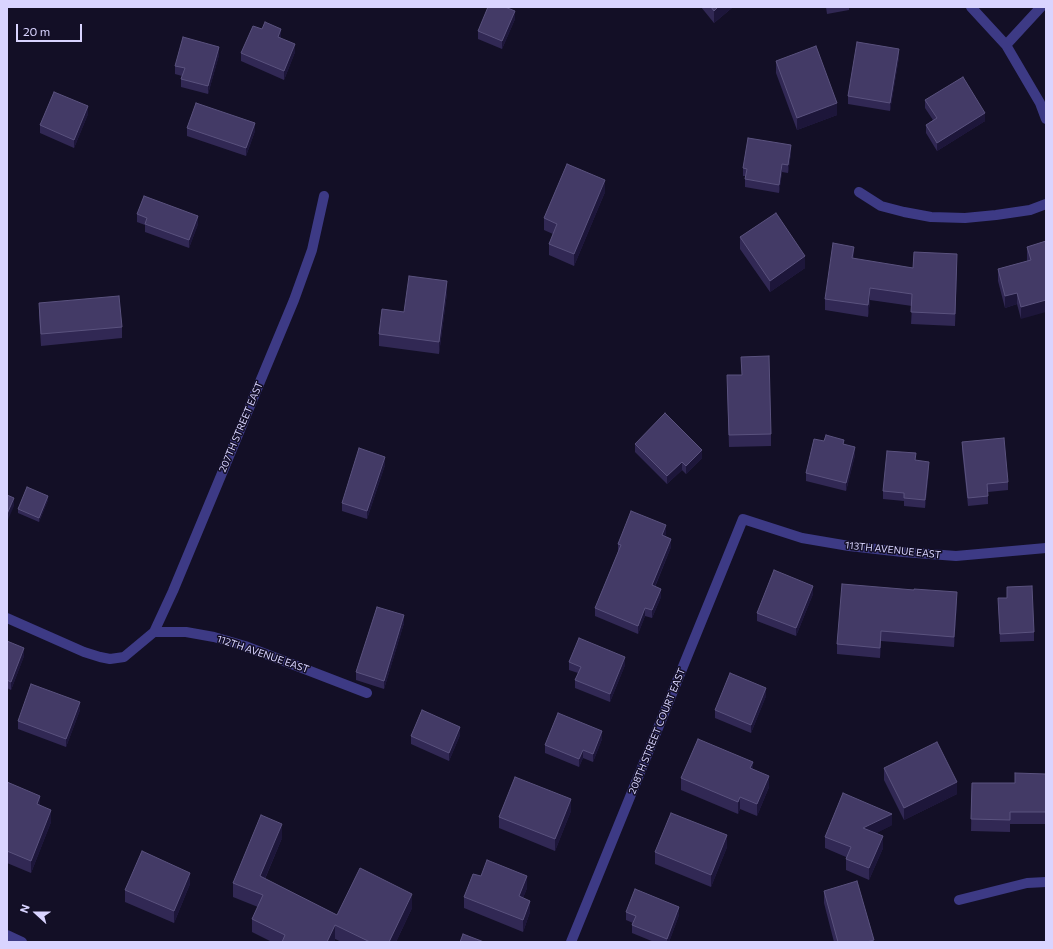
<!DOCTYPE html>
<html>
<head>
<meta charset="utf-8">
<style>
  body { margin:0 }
  #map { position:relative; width:1053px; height:949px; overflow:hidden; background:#130f26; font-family:Commissioner,sans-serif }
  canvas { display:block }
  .frame { position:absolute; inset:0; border:8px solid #d9d4ff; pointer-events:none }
  .north { position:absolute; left:16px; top:893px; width:40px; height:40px; -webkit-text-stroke:3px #130f26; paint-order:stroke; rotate:291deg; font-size:11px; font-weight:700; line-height:16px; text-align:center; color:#d9d4ff }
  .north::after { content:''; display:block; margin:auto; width:14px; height:18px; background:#d9d4ff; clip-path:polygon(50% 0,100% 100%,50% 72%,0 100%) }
  .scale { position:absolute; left:16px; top:24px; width:66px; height:18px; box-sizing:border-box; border:2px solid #d9d4ff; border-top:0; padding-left:5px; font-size:12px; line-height:14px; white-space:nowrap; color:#d9d4ff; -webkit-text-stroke:3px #130f26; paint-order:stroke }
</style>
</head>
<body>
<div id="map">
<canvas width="1053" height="949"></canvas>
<div class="frame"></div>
<div class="north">N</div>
<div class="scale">20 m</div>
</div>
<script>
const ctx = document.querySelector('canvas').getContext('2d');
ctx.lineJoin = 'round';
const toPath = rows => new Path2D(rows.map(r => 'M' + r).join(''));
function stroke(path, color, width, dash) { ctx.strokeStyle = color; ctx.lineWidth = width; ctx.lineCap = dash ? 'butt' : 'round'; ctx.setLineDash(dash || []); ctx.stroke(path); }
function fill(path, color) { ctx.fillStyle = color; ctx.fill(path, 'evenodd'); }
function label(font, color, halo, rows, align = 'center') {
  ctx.font = font + ' Commissioner,sans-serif'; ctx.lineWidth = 3; ctx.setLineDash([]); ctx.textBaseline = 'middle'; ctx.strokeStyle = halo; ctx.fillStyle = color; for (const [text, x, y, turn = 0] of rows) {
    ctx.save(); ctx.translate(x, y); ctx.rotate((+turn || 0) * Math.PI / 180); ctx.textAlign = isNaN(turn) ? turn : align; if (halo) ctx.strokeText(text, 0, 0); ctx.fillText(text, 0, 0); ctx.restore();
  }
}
stroke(toPath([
  [971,7,1006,45,1040,103,1046,119],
  [1006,45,1041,7],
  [859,192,881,206,904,212,931,217,965,218,996,215,1030,210,1046,204],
  [7,618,84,652,100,657,110,659,124,657,154,632,173,591,294,300,312,250,324,196],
  [154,632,186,632,214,637,245,646,367,693],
  [959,900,1027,883,1046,882],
  [7,935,22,942],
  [571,942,743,519,802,538,849,546,903,552,956,556,1046,548]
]), '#3d3a85', 10);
fill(toPath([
  [701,7,733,7,714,23],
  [826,7,849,7,849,10,827,14],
  [515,19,502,49,478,39,478,31],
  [281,37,281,38,295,52,284,80,241,61,241,53],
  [219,55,208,94,181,87,181,79,182,76,175,74,175,66],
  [899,57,890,111,848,104,848,96],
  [776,61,837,115,797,130,776,73],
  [925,100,985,121,937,151,926,133,926,125,933,120,925,108],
  [88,114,74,148,40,133,40,125],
  [187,128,255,131,246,156,187,136],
  [791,153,788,173,782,172,779,193,745,187,745,176,743,176,743,168],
  [605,192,574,266,549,255,549,244,553,234,544,230,544,218],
  [137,214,198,224,189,248,145,232,145,225,137,222],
  [740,237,805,268,770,292,740,249],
  [1046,241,1021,319,1017,304,1005,308,998,281,998,269,1027,261,1027,247],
  [853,259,913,268,957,266,955,326,911,324,912,306,870,300,868,317,825,310,825,299],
  [447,293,439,354,379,346,379,334,404,312],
  [39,303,122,327,122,338,41,346,39,315],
  [741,375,771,434,771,446,729,447,727,387],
  [824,441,844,444,855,455,846,491,806,481,806,473],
  [962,442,1008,482,1008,490,988,492,988,504,968,506,962,450],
  [635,444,702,458,686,474,682,470,667,484,635,452],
  [916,460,929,470,925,508,904,506,904,501,883,499,883,491],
  [385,465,367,519,342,511,342,503],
  [48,500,39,522,18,513,18,509],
  [666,533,665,536,671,547,655,587,661,597,652,618,645,616,638,634,595,616,595,608,618,552,618,544],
  [813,594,796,636,757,621,757,613],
  [998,598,1034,632,1034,641,1000,642],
  [957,602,954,647,881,641,880,658,837,654,837,644],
  [404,623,384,689,356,680,356,672],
  [7,641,24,656,11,690,7,688],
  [569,662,625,665,610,702,575,688,575,680,578,673,569,670],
  [766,696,751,733,715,718,715,710],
  [80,710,66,747,18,729,18,721],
  [460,735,449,761,411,744,411,736],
  [602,739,593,762,583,758,579,767,545,753,545,745],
  [884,768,957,794,904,820,884,780],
  [753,769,769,787,757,816,740,809,738,814,681,790,681,778],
  [1046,774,1046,824,1010,824,1010,832,971,831,972,783,1015,783],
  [7,782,40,806,51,822,31,873,7,863],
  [571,811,555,851,499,828,499,817],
  [892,825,876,833,883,848,869,880,846,870,846,857,825,848,825,837],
  [282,838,265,879,337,915,412,908,396,942,342,942,335,939,334,942,272,942,252,932,252,919,258,907,233,897,233,883],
  [727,847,711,887,655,864,655,852],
  [481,876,527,888,523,898,530,912,523,932,464,908,464,897],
  [190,884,174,923,125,902,125,890],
  [824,891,874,942,834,942,824,903],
  [626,912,679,915,669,942,654,942,632,933,632,925,633,923,626,920]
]), '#312854');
fill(toPath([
  [718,7,733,7,714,23,714,11],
  [515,11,515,19,502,49,502,41],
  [281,29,281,37,278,45,278,37],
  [295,44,295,52,284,80,284,71],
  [219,47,219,55,208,94,208,86],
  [899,49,899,57,890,111,890,103],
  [837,103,837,115,797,130,797,118],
  [88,106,88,114,74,148,74,140],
  [985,113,985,121,937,151,937,143],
  [255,123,255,131,246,156,246,148],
  [791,145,791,153,788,173,788,165],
  [782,164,782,172,779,193,779,185],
  [605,180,605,192,574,266,574,254],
  [198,216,198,224,189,248,189,240],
  [854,247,854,258,852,270,852,258],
  [957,254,957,266,955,326,955,314],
  [805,256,805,268,770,292,770,281],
  [447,281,447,293,439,354,439,342],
  [870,288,870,300,868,317,868,305],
  [1017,293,1017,304,1005,308,1005,296],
  [1046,300,1046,312,1021,319,1021,307],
  [855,447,855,455,846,491,846,483],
  [702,450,702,458,686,474,686,466],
  [385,457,385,465,367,519,367,511],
  [682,462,682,470,667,484,667,476],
  [929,462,929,470,925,508,925,500],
  [48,496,48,500,39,522,39,518],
  [14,498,14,506,7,522,7,514],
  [666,525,666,533,662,543,662,535],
  [671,539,671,547,652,593,652,585],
  [813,586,813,594,796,636,796,628],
  [661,589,661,597,652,618,652,610],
  [957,592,957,602,954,647,954,637],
  [645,608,645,616,638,634,638,626],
  [404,615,404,623,384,689,384,681],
  [881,631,881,641,880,658,880,648],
  [24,648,24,656,11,690,11,682],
  [625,657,625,665,610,702,610,694],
  [766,688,766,696,751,733,751,725],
  [80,702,80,710,66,747,66,739],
  [460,727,460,735,449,761,449,753],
  [602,731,602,739,593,762,593,754],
  [583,750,583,758,579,767,579,759],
  [753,762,753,773,750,768],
  [769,776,769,787,757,816,757,804],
  [957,782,957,794,904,820,904,808],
  [40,796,40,807,37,804],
  [740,797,740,809,738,814,738,802],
  [571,799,571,811,555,851,555,839],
  [51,810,51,822,31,873,31,861],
  [892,814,892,825,863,840,863,828],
  [282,824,282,838,260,890,260,876],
  [727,835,727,847,711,887,711,875],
  [883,836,883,848,869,880,869,868],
  [190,873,190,884,174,923,174,911],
  [527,876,527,888,519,908,519,896],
  [412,894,412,908,396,942,389,942],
  [530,901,530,912,523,932,523,920],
  [679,907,679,915,669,942,667,942,667,939],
  [335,925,335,939,334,942,327,942]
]), '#1d163a');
const building = toPath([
  [488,7,505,7,515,11,502,41,478,31,488,7],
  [711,7,718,7,714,11,711,7],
  [265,22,281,29,278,37,295,44,284,71,241,53,253,26,262,29,265,22],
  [183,37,219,47,208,86,181,79,185,68,175,66,183,37],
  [857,42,899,49,890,103,848,96,857,42],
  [816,46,837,103,797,118,776,61,816,46],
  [963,77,985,113,937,143,926,125,937,118,925,100,963,77],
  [54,92,88,106,74,140,40,125,54,92],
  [196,103,255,123,246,148,187,128,196,103],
  [748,138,791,145,788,165,782,164,779,185,745,179,747,169,743,168,748,138],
  [567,164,605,180,574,254,549,244,557,224,544,218,567,164],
  [144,196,198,216,189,240,145,224,147,218,137,214,144,196],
  [776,213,805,256,770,281,740,237,776,213],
  [1046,241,1046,300,1021,307,1017,293,1005,296,998,269,1031,260,1027,247,1046,241],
  [833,243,854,247,852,258,913,268,914,252,957,254,955,314,911,312,912,294,870,288,868,305,825,299,833,243],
  [409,276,447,281,439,342,379,334,382,309,404,312,409,276],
  [119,296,122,327,41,334,39,303,119,296],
  [769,356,771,434,729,435,727,375,742,375,741,357,769,356],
  [665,413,702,450,686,466,682,462,667,476,635,444,665,413],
  [826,435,844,440,843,444,855,447,846,483,806,473,814,439,824,441,826,435],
  [1004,438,1008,482,987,484,988,496,968,498,962,442,1004,438],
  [359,448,385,457,367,511,342,503,359,448],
  [887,451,916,453,915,460,929,462,925,500,904,498,904,493,883,491,887,451],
  [27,487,48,496,39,518,18,509,27,487],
  [7,495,14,498,7,514,7,495],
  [631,511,666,525,662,535,671,539,652,585,661,589,652,610,645,608,638,626,595,608,621,545,618,544,631,511],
  [774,570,813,586,796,628,757,613,774,570],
  [842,584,914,590,914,589,957,592,954,637,881,631,880,648,837,644,842,584],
  [1032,586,1034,632,1000,634,998,598,1007,598,1007,587,1032,586],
  [377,607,404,615,384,681,356,672,377,607],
  [579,638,625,657,610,694,575,680,581,667,569,662,579,638],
  [7,641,24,648,11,682,7,680,7,641],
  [730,673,766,688,751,725,715,710,730,673],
  [31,684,80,702,66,739,18,721,31,684],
  [422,710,460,727,449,753,411,736,422,710],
  [558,713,602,731,593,754,583,750,579,759,545,745,558,713],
  [698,739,753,762,750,768,769,776,757,804,740,797,738,802,681,778,698,739],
  [937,742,957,782,904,808,884,768,937,742],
  [1015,773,1046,774,1046,812,1010,812,1010,820,971,819,972,783,1015,783,1015,773],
  [515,777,571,799,555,839,499,817,515,777],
  [7,782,40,796,37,804,51,810,31,861,7,851,7,782],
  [843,793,892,814,863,828,883,836,869,868,846,859,851,847,825,837,843,793],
  [671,813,727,835,711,875,655,852,671,813],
  [261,815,282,824,260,876,337,915,360,868,412,894,389,942,370,942,335,925,327,942,282,942,285,935,252,919,263,895,233,883,261,815],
  [142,851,190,873,174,911,125,890,142,851],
  [487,860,527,876,519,896,530,901,523,920,464,897,473,874,481,876,487,860],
  [857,881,874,940,867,942,838,942,824,891,857,881],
  [635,889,679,907,667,939,632,925,636,916,626,912,635,889],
  [463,934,484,942,460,942,463,934]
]);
fill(building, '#433a66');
stroke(building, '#5a527e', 1);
label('10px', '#d9d4ff', '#130f26', [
  ["207TH STREET EAST",241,427,-67],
  ["113TH AVENUE EAST",893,550,6],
  ["112TH AVENUE EAST",263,654,19],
  ["208TH STREET COURT EAST",657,731,-68]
]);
</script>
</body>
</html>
